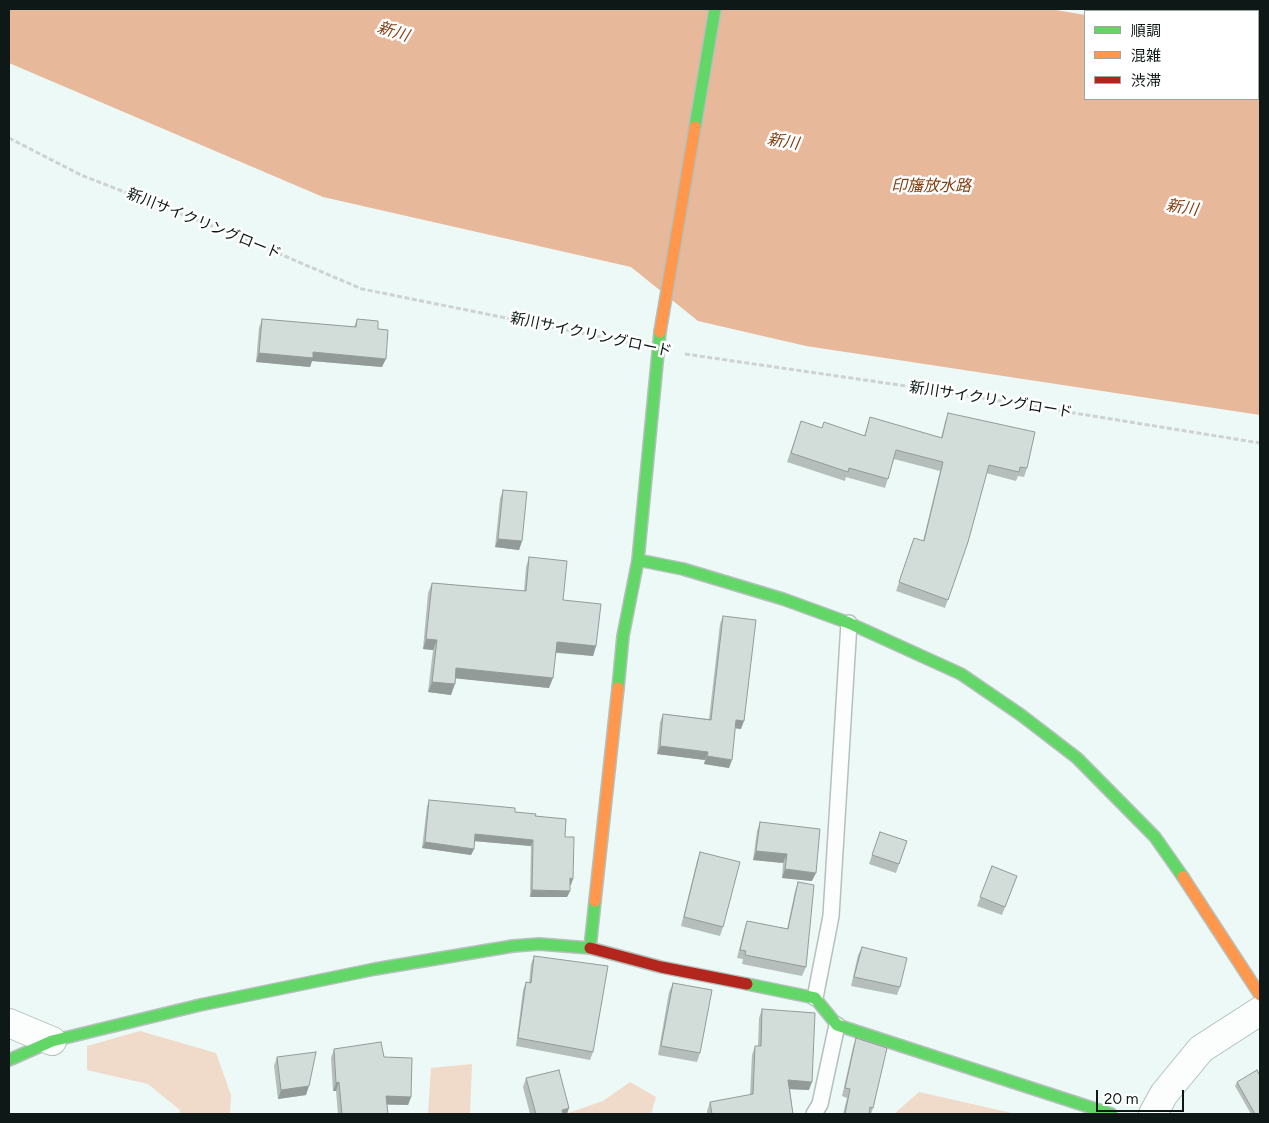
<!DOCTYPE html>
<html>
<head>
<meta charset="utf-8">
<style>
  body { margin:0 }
  #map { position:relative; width:1269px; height:1123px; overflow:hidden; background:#ecf9f6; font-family:Figtree,"Noto Sans JP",sans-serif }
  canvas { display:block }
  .frame { position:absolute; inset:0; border:10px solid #0e1817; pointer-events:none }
  .legend { position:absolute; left:1084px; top:10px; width:175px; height:90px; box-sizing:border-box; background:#fff; border:1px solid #9fa3a2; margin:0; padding:6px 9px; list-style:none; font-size:15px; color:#0e1817 }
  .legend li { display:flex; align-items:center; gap:10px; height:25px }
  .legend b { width:25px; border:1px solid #9fa3a2 }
  .scale { position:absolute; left:1096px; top:1090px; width:88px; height:22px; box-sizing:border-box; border:2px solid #0e1817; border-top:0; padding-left:6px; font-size:15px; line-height:18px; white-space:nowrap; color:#0e1817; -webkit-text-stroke:4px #fff; paint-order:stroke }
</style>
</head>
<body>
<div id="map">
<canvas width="1269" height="1123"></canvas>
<div class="frame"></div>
<ul class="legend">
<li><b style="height:6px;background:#63d668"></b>順調</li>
<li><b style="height:6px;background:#ff974d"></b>混雑</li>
<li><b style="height:6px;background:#b3261e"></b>渋滞</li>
</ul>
<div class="scale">20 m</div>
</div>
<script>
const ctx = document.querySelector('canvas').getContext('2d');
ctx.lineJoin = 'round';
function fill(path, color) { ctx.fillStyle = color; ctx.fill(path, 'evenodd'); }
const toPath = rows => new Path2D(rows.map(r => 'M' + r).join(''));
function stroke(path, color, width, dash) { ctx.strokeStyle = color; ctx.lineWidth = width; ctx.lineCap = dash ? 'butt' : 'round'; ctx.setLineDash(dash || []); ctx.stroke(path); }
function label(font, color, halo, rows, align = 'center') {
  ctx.font = font + ' Figtree,"Noto Sans JP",sans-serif'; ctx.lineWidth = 5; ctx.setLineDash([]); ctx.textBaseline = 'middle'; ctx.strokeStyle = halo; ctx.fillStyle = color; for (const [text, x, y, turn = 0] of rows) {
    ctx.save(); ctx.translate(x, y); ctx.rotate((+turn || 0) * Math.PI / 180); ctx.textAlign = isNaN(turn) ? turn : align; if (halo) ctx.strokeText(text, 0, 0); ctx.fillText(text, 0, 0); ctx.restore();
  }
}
fill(toPath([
  [140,1031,216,1053,231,1095,230,1114,179,1114,180,1110,148,1084,87,1070,87,1046],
  [472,1064,470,1114,428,1114,431,1068],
  [630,1082,656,1097,651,1114,565,1114,603,1101],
  [919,1092,1016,1114,894,1114]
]), '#f0dac9');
fill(toPath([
  [9,9,1050,9,1085,15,1085,99,1258,99,1258,43,1260,44,1260,415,806,346,698,321,631,267,323,197,9,63]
]), '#e8b89a');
const lane = toPath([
  [815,998,831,916,849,623],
  [814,1114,820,1104,837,1025]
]);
const street = toPath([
  [9,1023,52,1041],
  [1153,1114,1164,1094,1201,1049,1260,1011]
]);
const fast = toPath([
  [695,127,715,9],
  [638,560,683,569,783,599,849,623,961,674,1021,715,1077,758,1155,837,1183,877],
  [618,688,623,636,638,560,660,332],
  [747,984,815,998,837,1025,1111,1114],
  [9,1060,52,1041,200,1005,375,969,513,946,539,944,590,948,595,901]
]);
const slow = toPath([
  [660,332,695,127],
  [1183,877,1260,995],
  [595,901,618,688]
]);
const jam = toPath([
  [590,948,661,967,747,984]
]);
stroke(lane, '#b5c0bd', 18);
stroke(street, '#b5c0bd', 30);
stroke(fast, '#b5c0bd', 14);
stroke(slow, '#b5c0bd', 14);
stroke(jam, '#b5c0bd', 14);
stroke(toPath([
  [9,138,81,175,240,237,362,289,631,343],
  [685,354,913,387,1260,443]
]), '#ced2d1', 3, [5, 2.5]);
stroke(lane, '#fcfefe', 15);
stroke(street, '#fcfefe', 28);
stroke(fast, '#63d668', 11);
stroke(slow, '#ff974d', 11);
stroke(jam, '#b3261e', 11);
fill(toPath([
  [262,319,354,327,357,319,378,329,382,367,312,361,310,367,256,362,259,328],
  [948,413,1027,468,1024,477,1018,476,1016,481,986,473,968,542,945,608,896,591,914,538,923,541,940,471,894,459,885,488,846,477,845,481,787,462,798,430,822,428,824,422,864,436,870,417,941,438,945,422],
  [503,490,522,541,519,550,495,547,500,499],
  [529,557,563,600,596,646,593,656,556,653,549,688,455,678,451,695,428,692,433,650,423,649,428,593,432,583,524,591,526,567],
  [723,616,741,729,735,728,729,768,704,764,705,760,657,754,660,722,663,714,709,719,720,624],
  [429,800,515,812,535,816,565,837,571,885,570,885,570,891,567,897,530,897,531,846,474,841,474,849,471,855,422,848,427,806],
  [760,822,812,881,782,878,783,863,753,860,757,831],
  [880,832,907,841,896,873,869,864],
  [700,852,723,927,720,936,681,926,697,861],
  [992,866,1017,876,1002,915,977,906],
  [798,882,806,967,802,976,742,964,743,959,737,958,744,930,747,921,787,929,795,891],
  [862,947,900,987,897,995,851,986,858,955],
  [534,956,593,1052,590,1060,516,1046,523,990,526,982,529,983,531,964],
  [673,983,700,1053,697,1062,658,1055,669,992],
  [762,1009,809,1090,790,1089,793,1114,707,1114,707,1111,710,1102,750,1095,752,1055,755,1046,758,1046,759,1018],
  [856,1038,873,1108,871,1114,843,1114,847,1098,842,1096,853,1047],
  [334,1049,384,1057,411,1097,408,1105,387,1105,388,1114,338,1114,336,1091,333,1091,331,1058],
  [277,1057,306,1095,278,1099,274,1066],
  [526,1078,567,1114,530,1114,523,1087],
  [1237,1082,1260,1114,1251,1114,1235,1086]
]), '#b5bebb');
fill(toPath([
  [313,352,386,359,382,367,312,361,310,367,256,362,259,353],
  [498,539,522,541,519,550,495,547],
  [426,639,437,640,433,650,423,649],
  [557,642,596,646,593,656,553,652],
  [456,668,553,678,549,688,452,678],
  [432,682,455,684,451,695,428,692],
  [736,720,744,721,741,729,733,728],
  [660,746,708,752,705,760,657,754],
  [707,756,732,760,729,768,704,764],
  [475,834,533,840,531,846,473,841],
  [425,842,474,849,471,855,422,848],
  [756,851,787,854,783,863,753,860],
  [785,869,816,873,812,881,782,878],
  [570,878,573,879,571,885,568,885],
  [532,890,570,891,567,897,530,897],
  [788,1080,812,1082,809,1090,785,1089],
  [339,1082,336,1091,333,1091,336,1083],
  [309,1086,306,1095,278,1099,281,1090],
  [386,1096,411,1097,408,1105,383,1104],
  [569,1108,567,1114,560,1114,562,1110]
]), '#939b99');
const building = toPath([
  [262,319,356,327,357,319,378,321,378,329,388,330,386,359,313,352,313,358,259,353,262,319],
  [948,413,1035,432,1027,468,1020,467,1019,472,989,465,968,542,948,600,899,582,914,538,924,541,943,462,896,450,888,479,849,468,848,472,791,453,801,421,822,428,824,422,865,436,870,417,942,438,948,413],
  [503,490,527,492,522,541,498,539,503,490],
  [529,557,567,561,563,600,601,604,596,646,557,642,553,678,456,668,455,684,432,682,437,640,426,639,432,583,526,591,529,557],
  [723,616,756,620,744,721,736,720,732,760,707,756,708,752,660,746,663,714,711,720,723,616],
  [429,800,515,808,515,812,536,814,535,816,566,819,565,837,574,837,573,879,570,878,570,891,532,890,533,840,475,834,474,849,425,842,429,800],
  [760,822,820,829,816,873,785,869,787,854,756,851,760,822],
  [880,832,907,841,899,864,872,855,880,832],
  [700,852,740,862,723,927,684,917,700,852],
  [992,866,1017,876,1005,907,980,897,992,866],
  [798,882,814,885,806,967,745,955,746,951,740,950,747,921,788,929,798,882],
  [862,947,907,958,900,987,854,977,862,947],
  [534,956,608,966,593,1052,518,1038,526,982,531,983,534,956],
  [673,983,712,990,700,1053,661,1046,673,983],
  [762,1009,815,1013,812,1082,788,1080,793,1114,712,1114,710,1102,753,1094,755,1046,761,1046,762,1009],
  [856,1038,887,1048,873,1108,870,1107,869,1114,845,1114,850,1089,845,1088,856,1038],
  [381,1042,384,1057,412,1058,411,1097,386,1096,388,1114,342,1114,339,1082,336,1083,334,1049,381,1042],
  [316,1052,309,1086,281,1090,277,1057,316,1052],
  [559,1070,569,1108,562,1110,563,1114,536,1114,526,1078,559,1070],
  [1257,1070,1260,1076,1260,1114,1255,1114,1237,1082,1257,1070]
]);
fill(building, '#d2ddda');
stroke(building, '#939b99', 1);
label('15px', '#0e1817', '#fff', [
  ["新川サイクリングロード",204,224,22],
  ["新川サイクリングロード",591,335,12],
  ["新川サイクリングロード",991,400,9]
]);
label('italic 16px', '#833f12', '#fff', [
  ["新川",393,32,17],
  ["新川",783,142,9],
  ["印旛放水路",931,186],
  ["新川",1182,208,9]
]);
</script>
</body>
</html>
